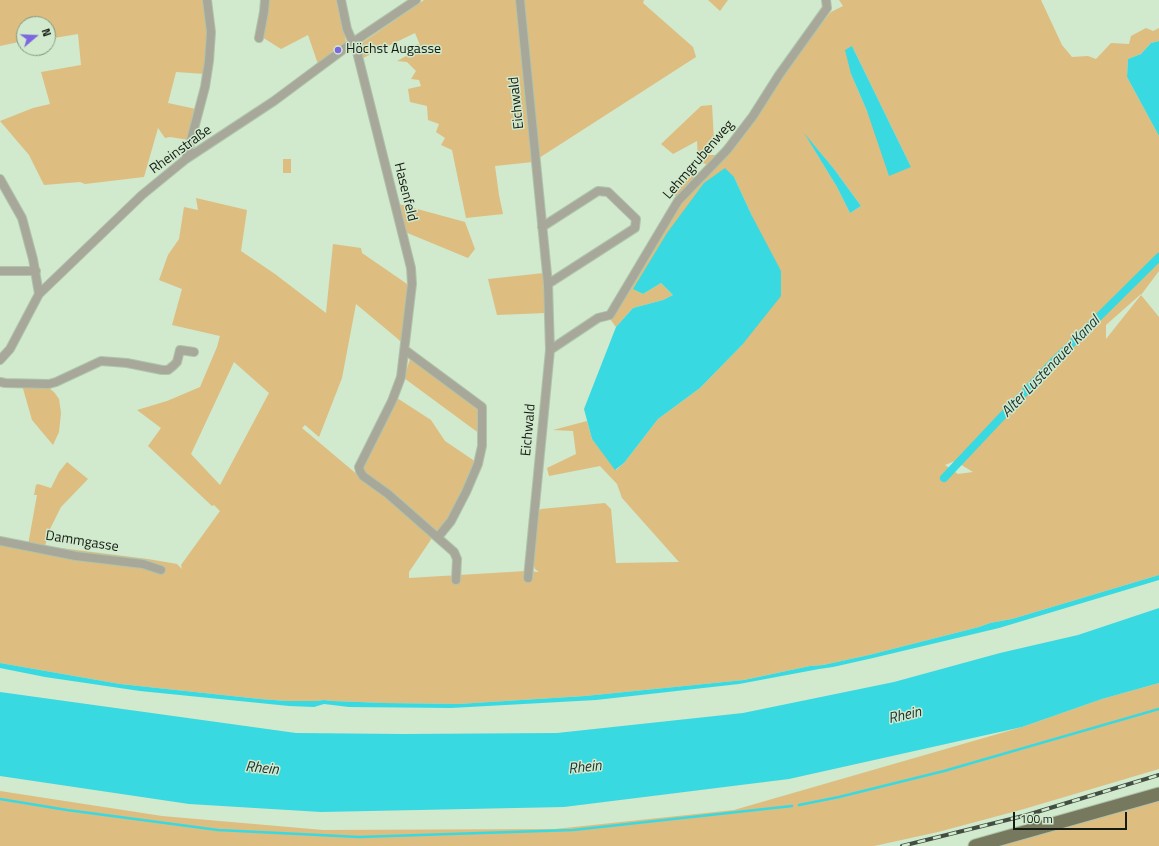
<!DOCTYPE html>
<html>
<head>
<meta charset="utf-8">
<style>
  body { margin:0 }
  #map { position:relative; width:1159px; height:846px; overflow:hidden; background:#d1e9cd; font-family:"Titillium Web",sans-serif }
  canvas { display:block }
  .north { position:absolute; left:16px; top:16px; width:40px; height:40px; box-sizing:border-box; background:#d1e9cd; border:1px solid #859782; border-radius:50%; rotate:71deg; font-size:11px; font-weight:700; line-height:16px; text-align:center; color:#131b12 }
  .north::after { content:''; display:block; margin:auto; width:14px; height:18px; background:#7d66e1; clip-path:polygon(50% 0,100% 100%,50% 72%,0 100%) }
  .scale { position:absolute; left:1013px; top:812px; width:114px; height:18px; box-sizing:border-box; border:2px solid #131b12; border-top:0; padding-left:5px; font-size:12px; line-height:14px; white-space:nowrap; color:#131b12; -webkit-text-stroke:3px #d1e9cd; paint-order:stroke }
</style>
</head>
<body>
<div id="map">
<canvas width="1159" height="846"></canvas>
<div class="north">N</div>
<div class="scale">100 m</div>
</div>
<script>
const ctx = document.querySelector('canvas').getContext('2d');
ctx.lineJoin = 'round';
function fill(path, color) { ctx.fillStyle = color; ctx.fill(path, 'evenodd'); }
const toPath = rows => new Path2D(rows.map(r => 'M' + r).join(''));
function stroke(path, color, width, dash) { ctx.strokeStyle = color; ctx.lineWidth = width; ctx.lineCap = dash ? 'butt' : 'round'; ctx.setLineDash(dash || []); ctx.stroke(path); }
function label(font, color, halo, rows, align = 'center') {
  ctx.font = font + ' "Titillium Web",sans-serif'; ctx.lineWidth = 3; ctx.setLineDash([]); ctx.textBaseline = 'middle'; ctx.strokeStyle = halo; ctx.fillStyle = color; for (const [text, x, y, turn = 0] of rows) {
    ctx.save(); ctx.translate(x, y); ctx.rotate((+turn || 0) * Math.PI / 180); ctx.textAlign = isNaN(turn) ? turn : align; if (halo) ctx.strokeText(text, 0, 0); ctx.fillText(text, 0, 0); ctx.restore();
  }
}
fill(toPath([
  [0,0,204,0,208,44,205,74,176,72,168,103,196,109,189,140,170,137,165,138,158,128,144,177,85,184,80,182,44,185,29,155,0,121,33,108,50,104,41,72,81,65,78,34,48,39,48,24,24,24,24,44,20,44,19,42,0,46],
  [267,0,338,0,346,42,330,53,332,55,318,64,308,35,281,49,262,37],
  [424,0,517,0,533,162,495,166,499,195,503,214,466,218,452,150,441,145,445,138,436,132,439,124,428,120,427,106,410,102,408,89,421,86,419,80,411,79,416,71,407,62,397,61,410,54,417,44,420,45,415,33,361,59,359,45],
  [524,0,644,0,643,3,693,47,696,57,539,158],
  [708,0,728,0,720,11],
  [839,0,1041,0,1062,45,1072,57,1088,56,1096,59,1111,43,1129,44,1131,36,1146,28,1153,31,1159,28,1159,41,1151,43,1141,54,1128,59,1127,77,1159,136,1159,271,1141,295,1159,317,1159,575,1012,619,990,623,979,627,869,655,823,665,810,666,744,680,585,696,458,704,385,703,332,701,324,700,317,701,287,701,260,699,120,684,0,663,0,542,28,545,37,495,34,495,36,485,38,484,51,488,59,472,67,462,88,479,61,507,50,529,45,546,148,559,177,564,182,569,181,565,220,511,214,505,212,506,148,446,161,428,137,410,167,401,200,387,217,347,220,336,172,325,182,289,159,280,168,255,179,239,184,207,198,210,196,198,247,210,241,251,275,274,326,313,333,244,361,248,362,253,410,286,403,344,398,339,356,304,342,378,319,437,305,425,302,428,359,476,392,502,432,538,409,572,409,578,526,571,539,572,535,569,532,562,538,512,541,509,605,503,611,509,616,563,679,562,622,498,617,484,600,466,549,476,547,468,576,454,573,431,553,430,587,421,592,439,616,470,624,463,658,419,700,388,742,345,752,216,734,177,634,289,643,294,661,283,673,295,663,300,633,308,616,327,610,319,626,290,634,266,644,262,679,208,674,192,689,170,708,174,710,166,698,161,697,141,673,154,661,144,701,106,712,105,714,141,708,155,717,155,723,157,775,86,806,42,831,12,843,6],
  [852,46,911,167,867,111,851,74],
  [806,136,834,169,861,206,850,213,837,187],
  [1141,294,1141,295,1106,339,1106,325],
  [234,362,269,393,220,485,191,454],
  [955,461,973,472,958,474,945,465],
  [283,159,291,159,291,173,283,173],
  [399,204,465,222,475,249,468,258,405,232],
  [544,273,546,313,497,315,488,279],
  [410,359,476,405,480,414,480,434,404,378],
  [22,385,49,388,54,392,59,399,61,413,59,432,53,445,32,420],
  [397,398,431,420,445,441,476,462,456,508,438,533,365,474,363,469,363,464],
  [1159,683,1159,769,1024,809,938,832,874,846,0,846,0,791,162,816,323,830,555,829,734,810,1022,727,1102,699],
  [1159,798,1159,846,995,846]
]), '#ddbd80');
fill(toPath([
  [1159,41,1159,136,1127,77,1128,59,1141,54,1151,43],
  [852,46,911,167,889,176,867,111,851,74,845,50],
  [804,133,834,169,861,206,850,213,837,187],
  [725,168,734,177,752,216,781,271,781,296,742,345,700,388,658,419,624,463,615,470,592,439,584,409,616,327,633,308,663,300,673,295,661,283,643,294,633,289,667,233,704,183],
  [1159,575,1159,580,999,628,873,658,833,667,819,669,739,684,596,700,451,708,349,707,324,704,314,707,289,706,140,691,45,677,0,668,0,663,120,684,260,699,287,701,317,701,324,700,332,701,385,703,458,704,585,696,744,680,810,666,823,665,869,655,979,627,990,623,1012,619],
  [1159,608,1159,683,1102,699,1022,727,789,779,564,807,321,812,189,804,0,776,0,692,296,733,403,734,557,733,743,713,894,682,1000,653,1078,635]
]), '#38d9e1');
stroke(toPath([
  [0,799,67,810,218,830,359,837,573,830,792,806],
  [799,805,839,797,944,771,1159,709]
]), '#38d9e1', 2.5);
stroke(toPath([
  [944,478,1055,360,1159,257]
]), '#38d9e1', 8);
const street = toPath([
  [341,0,347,29,357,52,411,268,412,284,401,377,392,401,359,467,360,471,363,476,388,494,454,552,457,559,456,580],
  [520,0,548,284,550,350,528,578],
  [259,38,264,12,265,0],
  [186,159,205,87,209,61,211,32,207,0],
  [0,179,22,218,33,259,39,294],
  [542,227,598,191,608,192,636,219,635,228,548,284],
  [0,271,36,271],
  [405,350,482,407,482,446,478,464,466,492,451,521,438,537],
  [550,350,598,318,610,315,678,201,727,150,753,116,779,75,827,8,826,0],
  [0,360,10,349,39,294,142,195,186,159,274,101,352,43,416,0],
  [0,382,5,383,49,384,56,382,101,361,127,363,162,370,168,370,173,366,177,362,180,350,194,352],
  [0,541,76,556,143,564,161,570]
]);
const primary = toPath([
  [975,846,1159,794]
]);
stroke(street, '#afc4ab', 10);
stroke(primary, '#afc4ab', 15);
stroke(street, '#a7a89a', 8);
stroke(primary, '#77795f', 13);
const rail = toPath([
  [902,846,1027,815,1159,775]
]);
stroke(rail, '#424e41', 4);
stroke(rail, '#d1e9cd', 2.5, [8]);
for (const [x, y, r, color] of [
  [338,50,4,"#7d66e1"]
]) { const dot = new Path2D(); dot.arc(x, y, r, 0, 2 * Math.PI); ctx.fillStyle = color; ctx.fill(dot); stroke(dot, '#d1e9cd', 1.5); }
label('14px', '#131b12', '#d1e9cd', [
  ["Höchst Augasse",346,50]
], 'left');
label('14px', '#131b12', '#d1e9cd', [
  ["Eichwald",517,103,-96],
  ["Rheinstraße",181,150,-36],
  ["Lehmgrubenweg",699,160,-49],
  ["Hasenfeld",405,192,76],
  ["Eichwald",529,430,-85],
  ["Dammgasse",82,542,9]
]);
label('italic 15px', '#193233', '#d1e9cd', [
  ["Alter Lustenauer Kanal",1051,367,-46],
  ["Rhein",905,716,-13],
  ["Rhein",585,768,-6],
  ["Rhein",262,769,6]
]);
</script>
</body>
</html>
